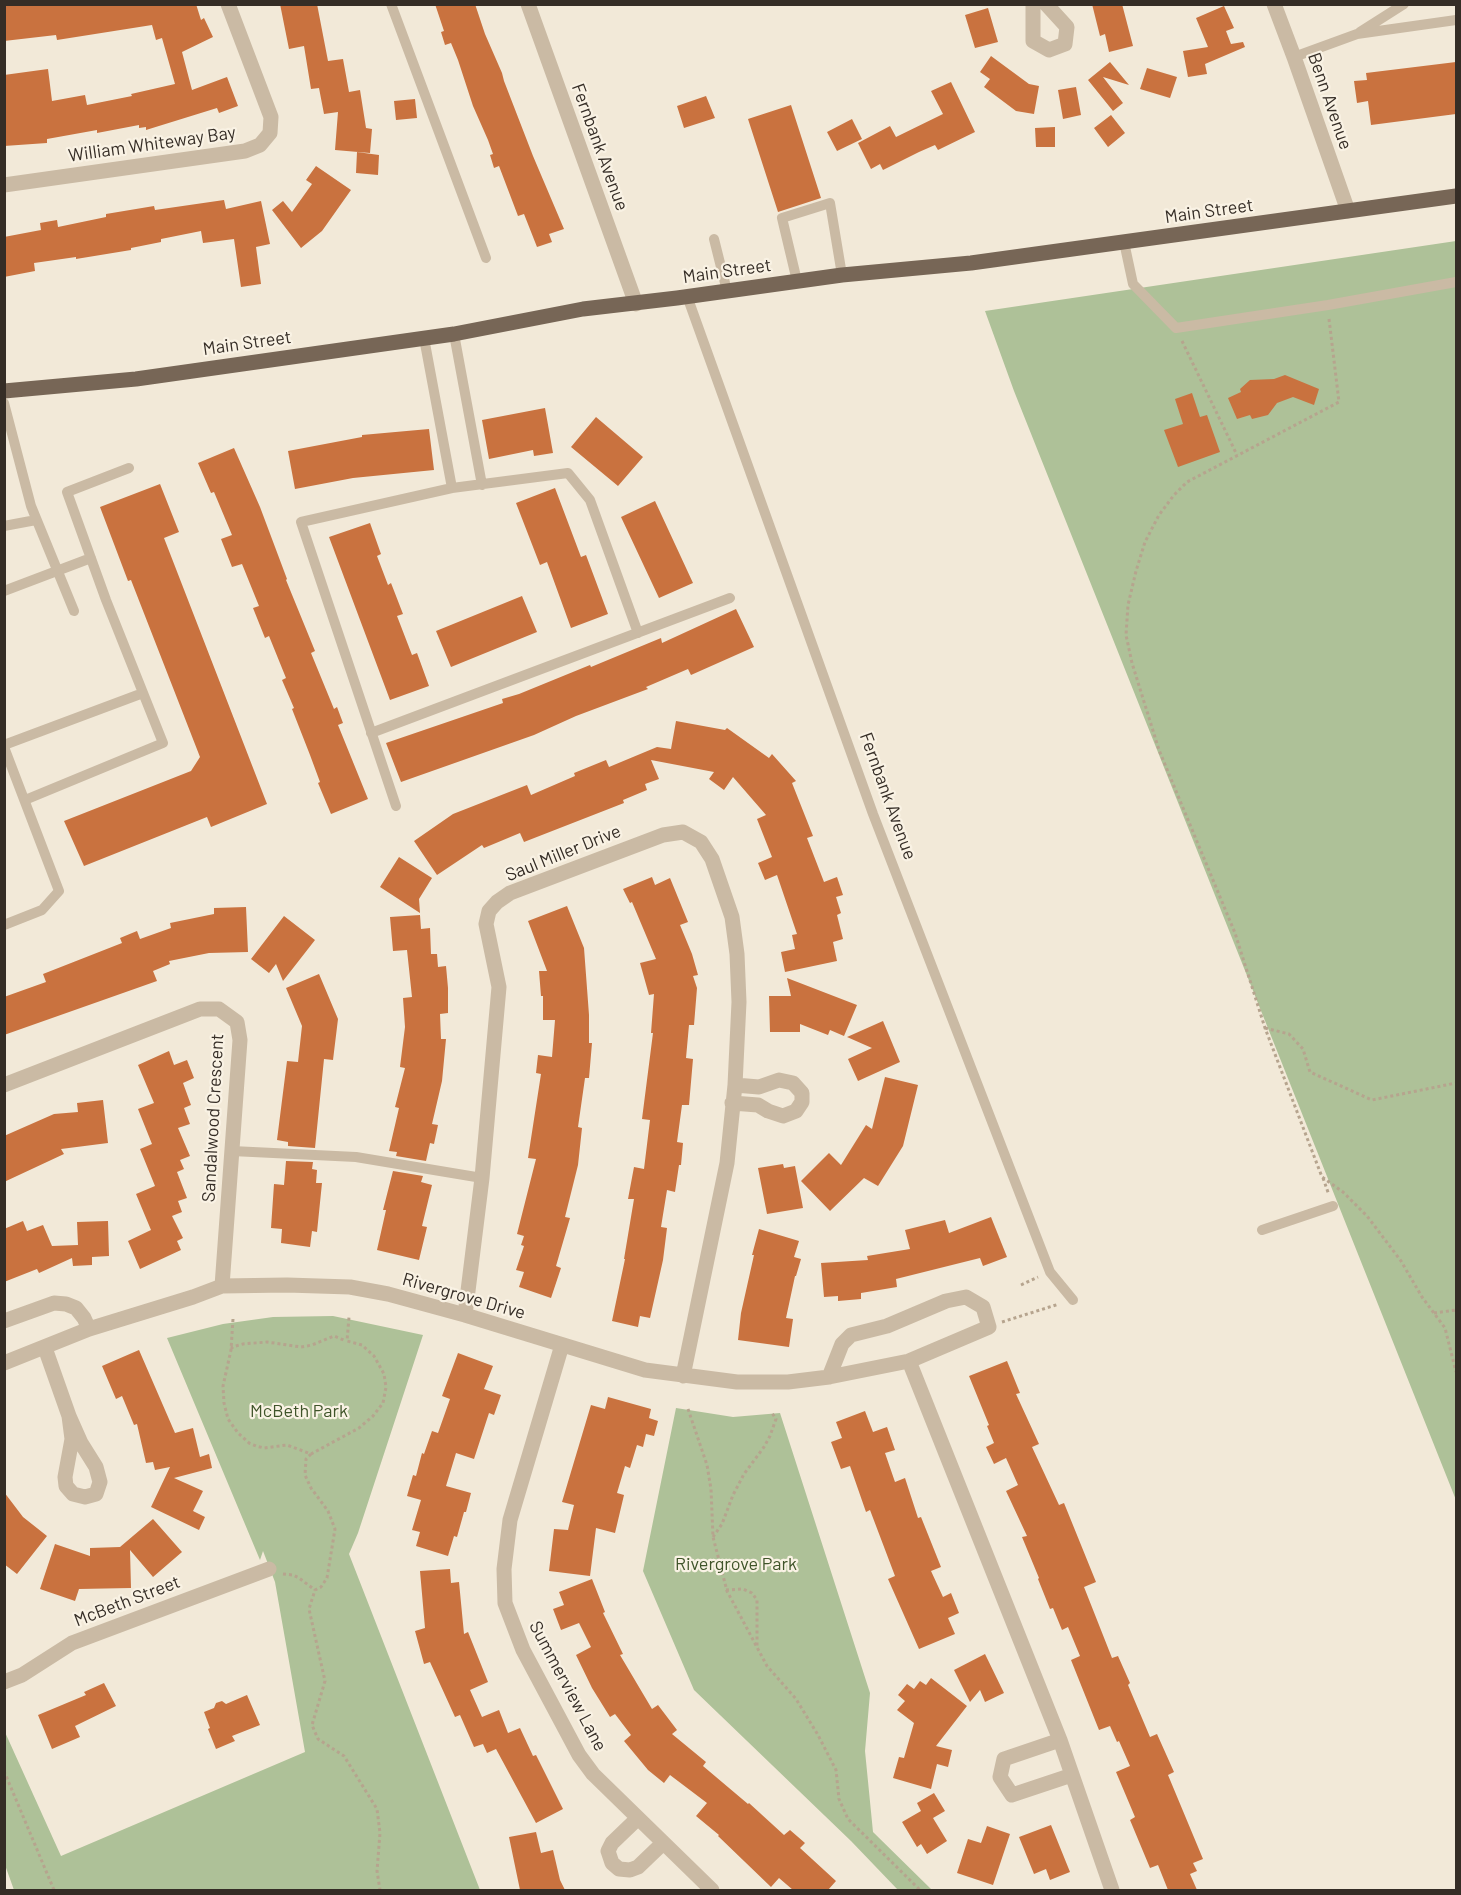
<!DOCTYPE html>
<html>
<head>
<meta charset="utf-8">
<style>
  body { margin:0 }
  #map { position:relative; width:1461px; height:1895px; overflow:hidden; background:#f2e9d8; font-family:Barlow,sans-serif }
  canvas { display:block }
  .frame { position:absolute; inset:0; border:6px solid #352d26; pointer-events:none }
</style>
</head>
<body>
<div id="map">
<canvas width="1461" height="1895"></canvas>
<div class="frame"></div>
</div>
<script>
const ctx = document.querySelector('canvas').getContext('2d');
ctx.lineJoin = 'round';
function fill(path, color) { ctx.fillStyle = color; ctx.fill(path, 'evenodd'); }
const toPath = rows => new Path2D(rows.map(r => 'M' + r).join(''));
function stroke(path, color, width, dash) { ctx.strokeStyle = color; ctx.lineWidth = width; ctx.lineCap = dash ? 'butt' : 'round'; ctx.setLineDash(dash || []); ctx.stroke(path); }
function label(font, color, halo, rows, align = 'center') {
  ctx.font = font + ' Barlow,sans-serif'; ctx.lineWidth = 4.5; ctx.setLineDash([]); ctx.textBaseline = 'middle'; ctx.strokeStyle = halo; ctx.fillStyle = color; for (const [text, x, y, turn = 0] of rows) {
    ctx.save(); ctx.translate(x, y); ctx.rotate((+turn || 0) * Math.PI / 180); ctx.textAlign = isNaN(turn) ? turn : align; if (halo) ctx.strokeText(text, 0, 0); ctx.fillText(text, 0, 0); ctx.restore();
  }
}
fill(toPath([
  [1456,241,1456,1500,1014,391,985,311],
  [333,1316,423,1335,358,1533,349,1554,480,1890,14,1890,5,1865,4,1730,61,1856,305,1752,275,1582,263,1551,260,1560,167,1338,223,1324,273,1317],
  [676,1408,733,1417,780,1413,870,1693,865,1751,873,1832,932,1890,898,1890,851,1841,694,1690,643,1571]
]), '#aec198');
fill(toPath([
  [4,4,196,4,201,20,204,18,213,37,182,52,192,90,227,77,238,106,219,113,217,108,146,130,146,127,139,128,139,125,97,133,97,130,47,139,47,143,4,146,4,75,48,69,52,101,85,95,87,105,132,96,131,94,175,84,162,38,156,40,152,25,57,40,56,35,4,41],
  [280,4,317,4,328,61,343,59,349,92,360,90,366,128,372,129,370,153,335,150,338,112,324,114,319,88,311,89,304,46,289,49],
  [435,4,475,4,485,34,502,73,504,81,533,156,564,229,549,234,552,242,537,247,524,214,518,216,499,166,494,168,490,155,493,154,488,140,473,106,458,60,451,43,445,45,441,32,444,31],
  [1092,4,1122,4,1133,46,1109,52,1105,34,1100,36],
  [1224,6,1234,28,1226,31,1231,44,1243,42,1245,47,1205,64,1207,74,1188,77,1183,51,1208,47,1196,18],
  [988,8,998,42,975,48,965,15],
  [991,56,1029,84,1039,86,1034,114,1016,111,984,87,990,79,980,72],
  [1110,62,1129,85,1103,77,1123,103,1113,111,1088,80],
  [1456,62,1456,114,1371,125,1368,101,1357,103,1354,81,1367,80,1366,73],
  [1147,68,1177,77,1170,98,1140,89],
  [951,82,975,132,938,150,935,145,919,152,883,170,880,164,871,169,858,143,890,126,896,137,943,114,931,91],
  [1076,87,1081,115,1063,119,1058,90],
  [706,96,715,118,684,128,677,106],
  [415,99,417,118,396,120,394,101],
  [791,105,821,198,778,212,748,119],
  [1111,115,1125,133,1108,147,1094,128],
  [852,119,862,139,837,151,827,132],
  [1055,127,1055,147,1036,147,1035,128],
  [357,152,379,155,378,175,356,173],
  [316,166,351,190,322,231,301,248,272,210,283,201,292,212,312,184,306,180],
  [224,200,226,209,261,201,270,244,256,247,261,284,241,287,234,239,203,243,201,231,161,239,161,242,131,248,131,250,76,259,76,257,34,263,35,271,4,277,4,237,41,230,40,223,57,220,58,227,106,217,106,214,154,206,155,210],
  [1285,375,1319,389,1314,405,1293,397,1277,403,1268,415,1252,419,1250,415,1237,419,1228,398,1241,392,1240,389,1250,380,1274,379],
  [1192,393,1200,417,1207,415,1220,452,1178,467,1164,430,1183,424,1175,399],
  [545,408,553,453,534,456,533,450,489,459,482,420],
  [596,417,643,457,618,486,571,447],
  [429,429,434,470,353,478,295,489,288,451,362,437,362,435],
  [234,448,260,507,287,579,286,580,315,651,311,653,334,709,337,707,343,723,338,725,368,799,331,814,318,783,320,782,310,755,292,709,294,708,282,680,286,678,269,636,265,638,253,608,259,606,242,564,232,567,221,539,232,535,214,492,211,493,198,463],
  [160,484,179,532,164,538,267,804,211,827,207,817,84,866,64,821,191,771,200,757,131,580,128,581,100,507],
  [555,488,581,557,586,555,608,614,571,628,547,562,540,565,516,503],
  [655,501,693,583,659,598,621,517],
  [370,523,381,554,377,556,388,585,391,583,403,614,397,616,412,655,417,653,429,686,390,700,329,537],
  [522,596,537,632,451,667,436,631],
  [736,609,754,647,691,675,688,669,646,687,648,689,576,716,534,735,401,782,386,743,503,703,502,699,519,694,590,665,591,667,661,638,662,643],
  [676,721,725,730,727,728,769,758,772,754,796,781,792,783,813,836,807,838,824,882,837,877,843,895,836,897,841,913,837,915,843,939,833,942,837,961,785,972,781,952,795,949,792,935,797,934,777,875,765,880,758,863,772,857,757,819,766,815,733,777,724,790,709,779,714,772,651,760,659,779,645,784,647,790,623,800,624,803,524,842,520,833,484,848,482,845,437,875,414,841,453,814,527,785,531,795,575,776,574,773,606,760,609,767,657,747,671,749],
  [399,857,432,878,419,899,420,913,380,887],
  [652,877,655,885,670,878,688,922,680,925,692,954,698,975,693,976,697,988,694,1025,689,1025,686,1058,693,1059,689,1105,682,1105,677,1142,683,1143,681,1165,679,1165,675,1192,667,1190,661,1227,667,1228,663,1260,650,1318,640,1316,638,1327,612,1321,625,1259,624,1259,634,1199,628,1199,634,1167,644,1169,650,1120,642,1119,653,1033,651,1033,654,994,649,995,640,963,656,959,632,902,630,903,623,889],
  [567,906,584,948,589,1015,589,1043,592,1043,589,1078,585,1078,578,1127,582,1128,578,1165,565,1217,570,1218,556,1266,561,1268,551,1298,519,1287,524,1272,516,1270,524,1246,521,1245,524,1236,517,1234,536,1159,528,1158,541,1074,536,1073,538,1055,552,1057,555,1020,543,1020,543,996,541,996,539,971,547,971,528,921],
  [246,907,248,952,209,953,169,961,170,964,153,971,157,981,4,1035,4,997,46,982,43,974,122,943,120,938,137,931,140,939,171,928,170,923,214,914,214,908],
  [420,915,421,929,430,928,431,954,437,954,438,967,446,966,448,988,448,1013,440,1014,441,1039,446,1039,442,1081,432,1124,438,1125,434,1144,430,1143,426,1161,396,1156,397,1152,389,1151,399,1108,395,1107,405,1068,400,1067,405,1027,403,998,412,997,407,950,393,951,390,917],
  [284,916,315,940,283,981,276,964,269,973,251,959],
  [319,974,338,1019,333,1060,324,1059,315,1148,288,1146,288,1142,277,1140,287,1061,298,1062,302,1026,286,988],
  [787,978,857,1005,844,1036,830,1030,828,1035,800,1024,800,1032,770,1032,769,996,791,996],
  [883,1021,900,1062,858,1081,848,1059,872,1048,847,1037],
  [169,1051,174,1065,187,1060,194,1078,183,1083,191,1105,184,1108,190,1124,178,1128,190,1156,180,1160,184,1169,177,1172,187,1198,178,1201,182,1212,172,1216,183,1238,177,1241,181,1250,140,1269,128,1241,151,1230,136,1194,155,1186,140,1149,152,1144,138,1109,154,1103,138,1065],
  [885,1077,918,1085,903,1146,878,1186,864,1178,830,1211,801,1181,829,1153,841,1165,866,1125,872,1129],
  [103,1100,108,1143,61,1149,64,1154,4,1182,4,1136,54,1114,78,1112,77,1103],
  [286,1161,313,1162,312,1169,317,1170,316,1183,322,1183,317,1232,312,1231,310,1247,281,1243,282,1229,271,1228,274,1184,284,1185],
  [783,1164,784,1168,795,1166,803,1208,767,1214,758,1168],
  [393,1171,423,1176,421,1182,432,1185,422,1226,427,1227,419,1260,377,1250,386,1210,383,1210],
  [991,1217,1007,1257,983,1266,980,1258,896,1279,897,1287,861,1293,861,1299,838,1301,838,1296,824,1297,821,1263,868,1260,867,1256,910,1249,905,1230,945,1220,949,1233],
  [23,1221,27,1231,43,1225,52,1246,78,1245,77,1222,108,1221,109,1256,92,1257,92,1265,73,1266,72,1258,39,1273,37,1269,4,1282,4,1229],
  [759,1229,799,1241,794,1257,801,1259,796,1276,795,1276,786,1318,793,1319,789,1347,738,1340,741,1313,754,1255,752,1255],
  [139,1350,175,1433,193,1428,200,1457,209,1454,212,1468,174,1478,203,1491,193,1511,205,1517,199,1530,151,1507,170,1467,155,1470,153,1462,146,1463,137,1424,134,1425,122,1396,116,1399,102,1366],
  [458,1353,493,1366,484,1389,501,1395,494,1415,489,1413,474,1459,456,1453,446,1486,471,1493,466,1512,464,1512,457,1537,454,1536,448,1556,416,1546,420,1532,412,1530,421,1500,407,1496,413,1475,416,1476,422,1453,424,1454,432,1431,438,1433,450,1399,442,1396],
  [1007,1361,1020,1393,1016,1394,1039,1444,1032,1447,1059,1505,1064,1503,1096,1582,1084,1587,1112,1658,1118,1656,1130,1683,1128,1685,1150,1737,1157,1734,1174,1772,1168,1775,1203,1859,1193,1863,1197,1871,1190,1874,1197,1890,1168,1890,1158,1865,1150,1868,1130,1820,1135,1817,1116,1772,1130,1766,1119,1741,1117,1742,1110,1726,1099,1730,1071,1660,1080,1656,1068,1627,1062,1630,1053,1608,1050,1609,1038,1579,1039,1578,1022,1537,1027,1536,1006,1491,1018,1485,1006,1458,994,1464,986,1447,994,1443,987,1426,989,1425,969,1376],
  [608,1397,651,1409,649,1418,658,1421,654,1436,646,1434,643,1447,637,1445,630,1468,625,1466,617,1493,624,1495,615,1533,596,1528,590,1576,549,1571,554,1529,568,1530,574,1505,562,1502,591,1405,605,1409],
  [865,1411,873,1432,887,1427,895,1450,885,1453,895,1482,905,1478,918,1518,921,1517,941,1567,931,1571,943,1597,951,1593,959,1613,948,1618,955,1634,919,1649,888,1579,895,1576,870,1510,866,1512,850,1466,841,1469,831,1442,842,1438,836,1422],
  [4,1492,23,1517,47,1536,17,1574,4,1564],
  [153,1519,182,1552,153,1577,130,1550,131,1588,79,1589,75,1601,40,1589,55,1544,90,1556,90,1548,120,1547],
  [450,1569,451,1583,459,1582,464,1634,468,1632,488,1682,470,1690,482,1717,499,1710,508,1733,520,1728,533,1756,536,1755,563,1809,536,1823,496,1749,487,1753,483,1744,474,1747,460,1715,455,1717,430,1662,424,1664,415,1631,425,1628,420,1571],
  [592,1579,605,1612,603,1613,623,1654,620,1655,652,1709,658,1705,677,1730,672,1734,706,1762,703,1766,748,1804,749,1803,784,1835,790,1830,805,1843,800,1848,836,1881,828,1890,793,1890,779,1878,771,1887,718,1836,719,1835,696,1816,707,1803,670,1775,664,1783,648,1770,624,1741,631,1735,615,1714,610,1717,592,1688,576,1655,591,1647,579,1623,561,1630,553,1609,564,1605,559,1592],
  [985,1654,1004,1693,985,1702,980,1690,970,1702,954,1670],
  [931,1678,967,1706,936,1746,952,1750,948,1767,937,1764,931,1789,893,1778,899,1757,904,1758,914,1723,897,1710,905,1701,898,1695,907,1684,914,1689,920,1681,926,1685],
  [104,1683,116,1706,75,1726,80,1737,52,1749,38,1715,86,1695,84,1692],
  [247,1695,260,1725,232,1736,235,1741,216,1749,208,1729,210,1728,204,1712,214,1708,216,1703,222,1701,226,1704],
  [934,1793,945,1811,933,1818,947,1841,927,1854,921,1844,917,1847,902,1822,921,1811,917,1803],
  [1051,1825,1070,1872,1050,1880,1046,1869,1034,1874,1019,1837],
  [987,1826,1010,1834,993,1885,957,1873,968,1839,981,1843],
  [536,1832,541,1853,553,1850,560,1880,565,1890,520,1890,509,1837]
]), '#c9723f');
stroke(toPath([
  [1329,319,1339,402,1187,482,1174,495,1159,515,1145,542,1136,571,1128,605,1126,635,1132,663,1159,750,1235,933,1265,1028,1322,1177,1343,1192,1367,1216,1401,1261,1422,1297,1445,1328,1456,1372],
  [1182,341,1237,455],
  [1265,1028,1289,1034,1303,1049,1310,1072,1372,1100,1456,1083],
  [1323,1178,1329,1195],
  [1021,1285,1038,1277],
  [1434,1313,1456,1310],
  [233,1319,231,1350,223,1386,224,1403,228,1419,238,1433,249,1443,256,1446,264,1448,287,1445,311,1454,359,1428,373,1416,383,1403,386,1387,384,1374,374,1356,362,1345,347,1341,349,1317],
  [1002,1322,1059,1304],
  [232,1349,232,1347,243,1344,267,1342,301,1347,312,1345,334,1336,346,1341],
  [688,1409,707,1465,711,1489,713,1537,727,1591,767,1666,796,1699,818,1735,836,1770,839,1799,848,1819,920,1890],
  [311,1454,306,1459,305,1475,311,1488,328,1511,335,1529,327,1578,321,1587,315,1590,309,1609,325,1681,312,1725,318,1739,344,1756,377,1809,380,1833,377,1871,380,1890],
  [713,1537,722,1524,733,1495,744,1474,764,1447,770,1436,776,1419,772,1413],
  [283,1574,293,1575,299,1578,315,1590],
  [726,1590,743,1589,752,1593,757,1600,757,1648],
  [4,1771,54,1890]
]), '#b6a48e', 3, [3, 3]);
stroke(toPath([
  [391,4,486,258],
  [1360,32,1404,4],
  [1294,57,1357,34,1456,20],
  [714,239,727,291],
  [1124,242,1133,284,1176,328,1328,305,1456,282],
  [797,281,782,218,830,203,842,275],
  [687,296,873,814,1050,1272,1073,1300],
  [454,334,482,485],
  [4,403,31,506,74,611],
  [452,488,568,473,590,500,638,633],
  [4,526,36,520],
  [4,591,91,558],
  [371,733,730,598],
  [4,745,143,693],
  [4,747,59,891,42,910,4,925],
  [25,800,163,743,106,600,67,492,129,468],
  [396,806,301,522,452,488,424,338],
  [232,1151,356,1157,482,1178],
  [1262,1230,1333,1206]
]), '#cabaa4', 10);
stroke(toPath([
  [528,4,636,304],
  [1033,4,1033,41,1049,50,1065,44,1067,27,1046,4],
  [1274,4,1294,57,1348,211],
  [4,185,245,151,260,145,270,133,271,117,228,4],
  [4,1085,200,1009,219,1009,237,1022,240,1040,222,1286],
  [732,1103,758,1105,768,1111,783,1116,796,1111,802,1102,802,1093,793,1083,779,1080,759,1087,735,1085],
  [465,1315,482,1178,499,987,486,924,489,911,497,902,510,893,663,835,683,832,701,842,712,859,732,917,737,954,739,1002,735,1085,727,1163,683,1376],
  [4,1321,54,1303,66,1304,76,1308,84,1318,89,1329],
  [562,1345,510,1520,504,1569,505,1603,523,1650,579,1755,593,1774,712,1890],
  [45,1348,69,1416,81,1443,96,1467,100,1482,96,1494,85,1497,73,1494,66,1486,65,1477,72,1439,69,1416],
  [909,1361,1060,1740,1112,1890],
  [4,1363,89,1329,193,1297,222,1286,287,1285,350,1287,388,1294,465,1315,645,1370,737,1382,788,1382,829,1377,909,1361,989,1327,983,1307,966,1297,946,1301,887,1326,851,1335,842,1344,829,1377],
  [4,1682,22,1675,72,1643,269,1569],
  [1060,1740,1004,1759,1000,1777,1012,1795,1072,1775],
  [638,1818,612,1843,608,1851,612,1863,619,1869,630,1870,638,1867,663,1843]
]), '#cabaa4', 15);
stroke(toPath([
  [4,391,136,379,454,334,583,309,677,298,842,275,971,263,1456,196]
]), '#776656', 15);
label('18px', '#352d26', '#f9f2e4', [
  ["Benn Avenue",1330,101,71],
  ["William Whiteway Bay",152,144,-8],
  ["Fernbank Avenue",600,147,70],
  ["Main Street",1209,211,-8],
  ["Main Street",727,271,-8],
  ["Main Street",247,343,-8],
  ["Fernbank Avenue",888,796,70],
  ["Saul Miller Drive",563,853,-22],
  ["Sandalwood Crescent",213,1118,-87],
  ["Rivergrove Drive",464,1296,16],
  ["McBeth Street",127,1601,-21],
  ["Summerview Lane",568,1686,62]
]);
label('18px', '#3f5429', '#f9f2e4', [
  ["McBeth Park",299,1411],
  ["Rivergrove Park",736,1564]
]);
</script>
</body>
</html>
